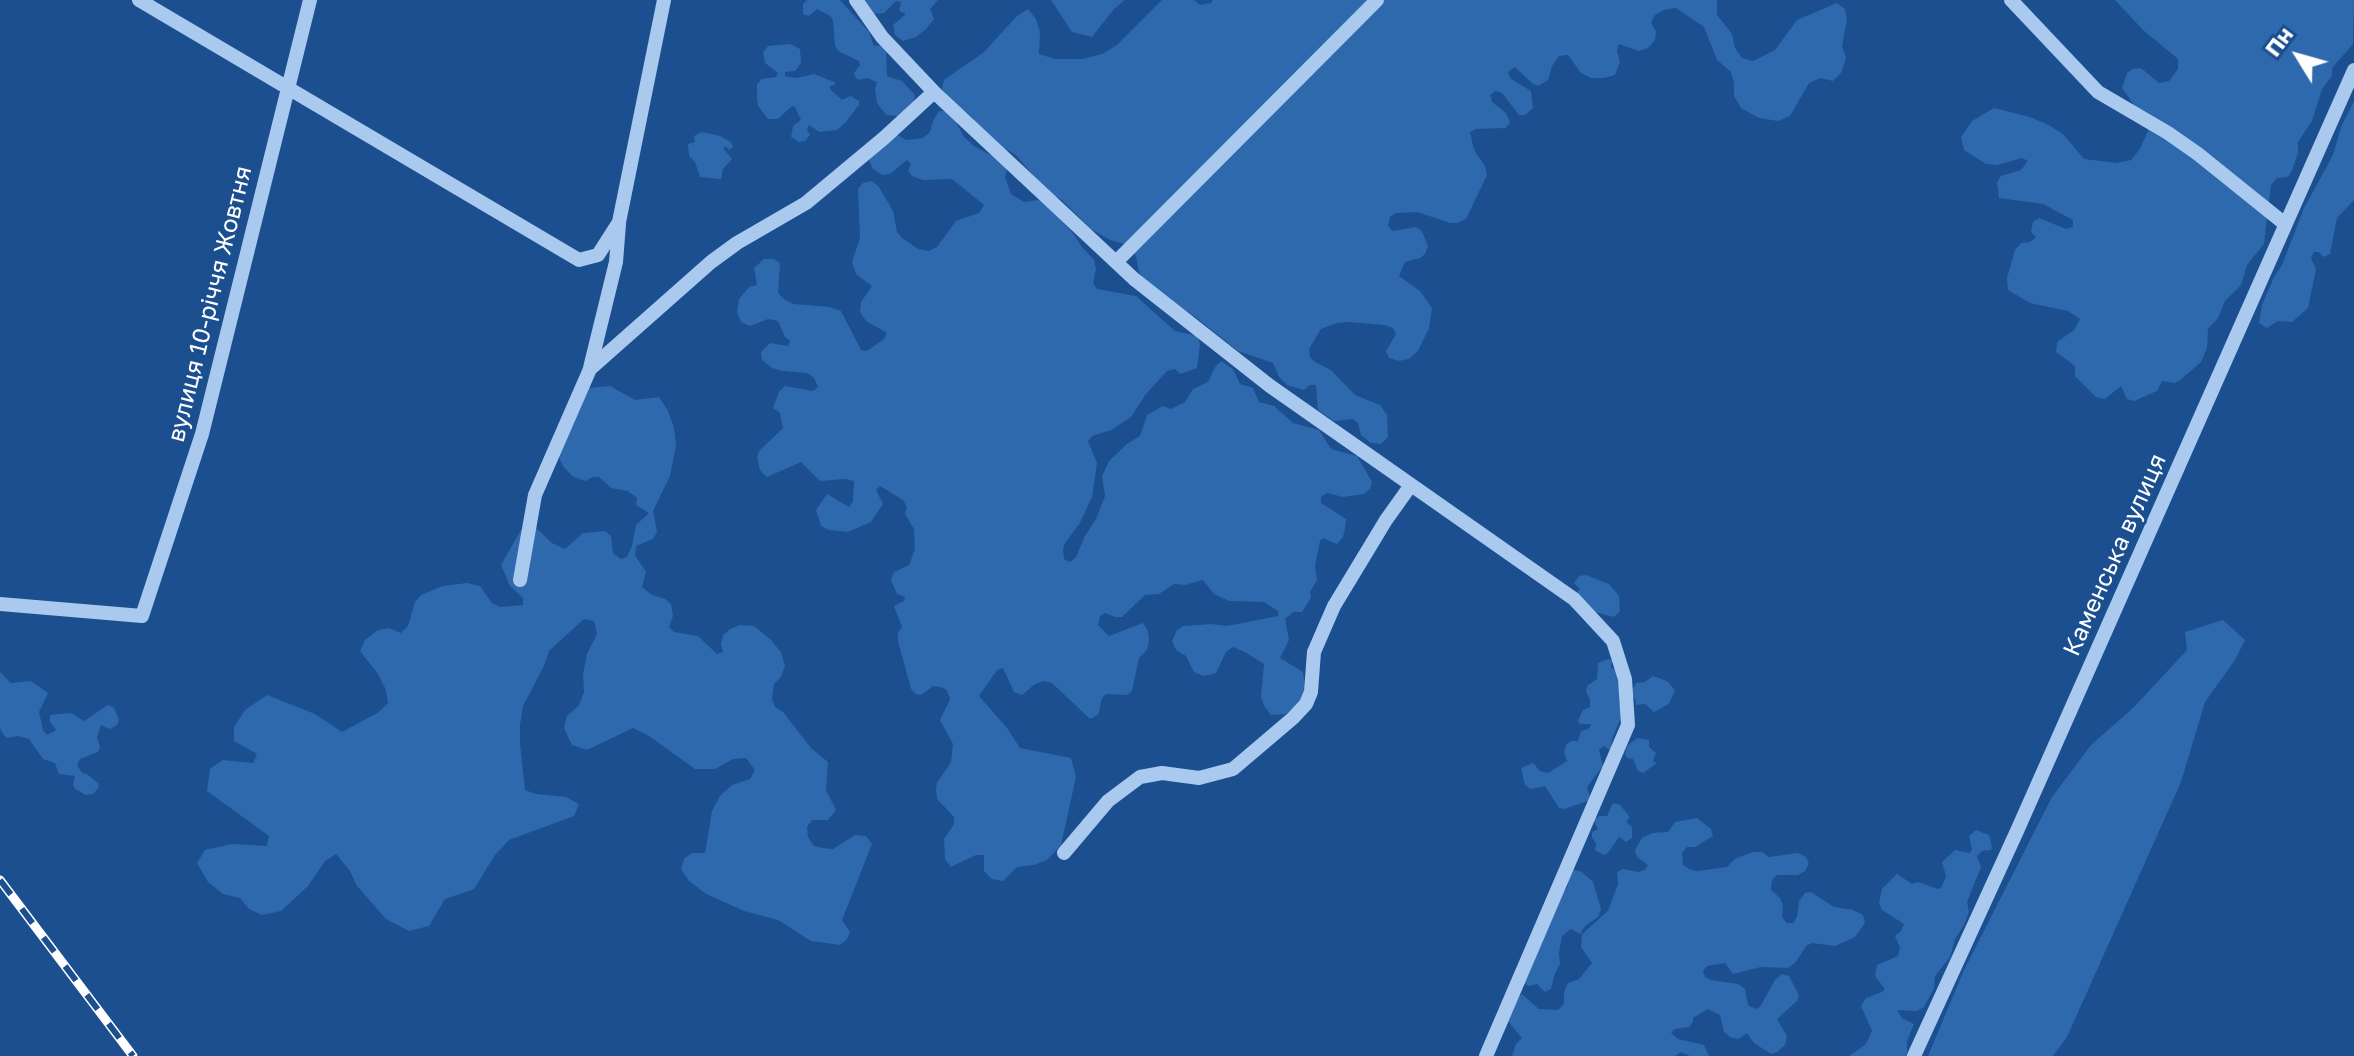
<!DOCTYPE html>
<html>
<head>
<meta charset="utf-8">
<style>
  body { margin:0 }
  #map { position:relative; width:2354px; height:1056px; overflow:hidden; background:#1b4f8f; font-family:"Golos Text",sans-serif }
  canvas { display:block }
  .north { position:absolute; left:2258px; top:16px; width:80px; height:80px; -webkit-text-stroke:6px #1b4f8f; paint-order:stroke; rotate:307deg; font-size:22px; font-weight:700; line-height:32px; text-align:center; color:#fff }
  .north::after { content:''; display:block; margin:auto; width:28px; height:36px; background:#fff; clip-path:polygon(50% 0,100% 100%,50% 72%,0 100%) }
</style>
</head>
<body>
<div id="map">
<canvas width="2354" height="1056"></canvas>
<div class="north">Пн</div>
</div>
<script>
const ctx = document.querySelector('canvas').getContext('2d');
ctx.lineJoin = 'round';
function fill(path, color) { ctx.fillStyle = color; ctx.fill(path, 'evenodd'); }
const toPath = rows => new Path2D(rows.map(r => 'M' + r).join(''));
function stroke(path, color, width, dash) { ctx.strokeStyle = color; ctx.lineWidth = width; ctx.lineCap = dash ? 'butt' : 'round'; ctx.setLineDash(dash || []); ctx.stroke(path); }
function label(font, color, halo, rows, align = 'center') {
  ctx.font = font + ' "Golos Text",sans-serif'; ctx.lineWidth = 6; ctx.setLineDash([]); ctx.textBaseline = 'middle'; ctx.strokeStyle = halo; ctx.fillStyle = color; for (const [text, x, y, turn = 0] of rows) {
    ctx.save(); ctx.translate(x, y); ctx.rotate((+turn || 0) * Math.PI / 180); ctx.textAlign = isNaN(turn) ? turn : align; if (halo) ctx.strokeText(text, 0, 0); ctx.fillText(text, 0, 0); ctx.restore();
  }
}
fill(toPath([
  [807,0,840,0,869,32,874,46,880,45,886,50,887,76,902,81,915,95,914,101,898,116,886,115,877,103,875,90,877,82,867,78,859,80,855,77,854,73,860,65,859,61,838,51,835,45,833,20,830,16,817,9,809,16,803,14,803,4],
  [859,0,938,0,930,9,934,19,926,29,916,37,903,41,895,35,893,25,906,14,899,11,901,2,896,1,884,13,874,14],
  [1051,0,1125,0,1114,9,1092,37,1072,32],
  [1162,0,1194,0,1200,5,1211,3,1213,0,1717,0,1717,15,1732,34,1735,48,1742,58,1753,61,1775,50,1797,20,1837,3,1845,9,1847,19,1842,46,1846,58,1841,73,1833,81,1820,78,1809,83,1790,116,1778,121,1759,118,1741,108,1734,96,1734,83,1731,72,1717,60,1704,27,1676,8,1664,10,1655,15,1651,23,1656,31,1655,40,1648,48,1639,51,1619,44,1617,51,1620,62,1615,75,1604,78,1591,78,1581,73,1568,55,1559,56,1552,66,1548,80,1538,86,1533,84,1515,67,1508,72,1511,79,1531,91,1533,108,1525,115,1519,115,1502,93,1495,91,1490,95,1492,102,1506,113,1510,122,1506,128,1476,129,1470,132,1474,150,1485,166,1487,175,1466,219,1457,223,1450,223,1417,212,1396,213,1390,217,1388,226,1393,231,1416,227,1422,231,1428,246,1425,254,1420,258,1405,262,1399,276,1420,291,1432,308,1429,328,1418,351,1409,359,1399,361,1389,358,1386,351,1396,334,1393,328,1384,325,1350,322,1337,323,1321,329,1309,349,1310,357,1315,362,1331,370,1355,395,1380,405,1387,415,1388,437,1381,444,1371,443,1361,435,1358,423,1353,419,1334,421,1318,410,1316,385,1310,385,1304,390,1287,385,1279,377,1273,363,1238,351,1198,319,1147,285,1139,272,1136,256,1128,245,1110,240,1091,229,1062,200,1047,192,1016,155,999,145,980,129,973,118,953,102,942,89,944,80,984,52,1016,17,1028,9,1036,19,1040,32,1039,54,1055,59,1082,59,1102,54,1117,45],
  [2115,0,2354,0,2353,44,2332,68,2332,76,2322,89,2312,121,2298,142,2298,153,2292,171,2288,177,2277,178,2271,185,2264,244,2247,265,2241,285,2225,301,2218,318,2208,329,2207,348,2201,362,2179,381,2174,383,2162,381,2157,391,2134,401,2127,399,2121,386,2105,399,2096,397,2075,376,2075,366,2056,352,2057,342,2074,330,2080,319,2068,311,2030,303,2008,290,2007,278,2015,250,2021,243,2030,242,2036,237,2031,232,2033,222,2039,218,2066,229,2073,227,2073,220,2043,204,1999,198,1997,182,2001,176,2021,170,2028,161,2022,158,1997,165,1986,164,1964,150,1961,137,1972,121,1994,108,2030,117,2049,125,2064,135,2084,159,2117,163,2131,160,2140,149,2148,131,2145,114,2134,105,2122,88,2127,73,2133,69,2141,68,2159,83,2169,81,2178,69,2178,59,2143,30],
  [790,44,800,49,801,63,795,71,785,72,785,76,797,78,814,74,834,82,835,85,830,86,830,89,842,100,851,96,859,101,859,105,845,123,837,130,819,132,809,125,807,130,810,135,805,141,799,142,791,137,793,126,801,120,795,107,792,106,778,119,768,119,758,106,757,99,757,84,762,79,776,77,778,73,765,63,763,53,768,46],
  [2354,101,2354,200,2337,218,2330,254,2323,257,2319,252,2314,252,2311,258,2316,269,2308,308,2292,322,2278,321,2267,328,2259,323,2262,305,2274,277,2282,265,2304,208,2333,155,2341,127],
  [939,111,945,111,955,120,964,137,974,146,994,157,1007,169,1005,177,1011,194,1024,202,1038,200,1047,205,1072,232,1082,247,1094,260,1096,269,1093,283,1097,289,1136,296,1175,331,1197,336,1200,344,1197,368,1180,374,1175,369,1167,371,1146,394,1131,417,1111,430,1092,436,1088,441,1097,463,1092,497,1080,523,1065,543,1063,550,1064,559,1070,562,1076,557,1085,536,1096,519,1105,496,1102,476,1109,461,1127,444,1140,436,1147,415,1163,406,1171,409,1185,402,1193,389,1208,382,1215,367,1221,361,1233,369,1240,384,1253,388,1259,402,1274,406,1293,423,1319,430,1331,449,1357,456,1372,482,1370,489,1364,494,1343,497,1327,493,1321,497,1321,503,1346,519,1345,529,1343,537,1337,544,1323,538,1320,541,1315,566,1317,580,1310,592,1311,598,1302,612,1293,612,1285,619,1289,640,1280,658,1303,672,1306,693,1297,705,1286,714,1271,715,1264,706,1261,696,1264,664,1245,652,1233,647,1226,652,1216,673,1204,676,1194,672,1186,656,1176,650,1172,641,1177,630,1184,626,1211,624,1227,626,1278,616,1278,611,1264,602,1229,601,1214,594,1203,580,1185,585,1174,584,1159,594,1145,595,1122,617,1115,617,1105,613,1100,616,1098,625,1109,636,1143,623,1148,631,1149,642,1147,650,1139,658,1132,691,1127,695,1106,694,1102,698,1098,715,1090,719,1052,683,1044,681,1035,684,1022,695,1014,692,1003,668,997,670,979,696,1007,728,1020,748,1071,758,1076,777,1061,845,1047,860,1034,865,1017,867,1003,881,992,879,984,871,984,855,976,855,951,867,945,859,944,839,954,824,954,817,937,799,936,789,937,783,951,762,953,744,940,720,950,699,947,690,940,687,933,686,921,695,916,694,911,689,898,641,898,633,902,627,894,606,904,601,905,597,897,594,891,580,894,572,909,565,915,549,914,529,905,514,907,507,903,500,880,486,876,490,883,504,871,522,848,532,829,530,821,526,816,510,827,494,849,507,853,501,854,481,845,479,820,481,801,462,767,477,760,470,757,458,759,451,783,428,780,413,773,408,779,392,785,386,813,391,818,387,814,378,807,373,782,371,772,368,762,360,761,352,770,343,788,346,790,341,785,337,778,321,768,319,750,326,741,322,737,312,739,299,749,287,757,285,754,268,764,259,774,259,780,263,778,293,785,300,794,304,830,307,841,311,861,350,867,351,884,339,887,333,866,321,860,312,861,302,872,286,856,274,852,262,860,238,858,189,863,183,872,181,879,187,893,211,897,232,902,238,918,249,929,251,937,247,956,221,979,213,984,205,952,179,923,180,912,176,908,171,911,164,907,160,890,174,882,175,873,169,868,158,887,129,906,140,923,138,930,132,933,121],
  [702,132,720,136,731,142,733,147,729,150,726,147,723,148,732,159,723,169,721,179,700,177,695,162,689,156,688,144,695,142,694,136],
  [610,386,635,400,659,397,668,411,674,428,676,445,670,476,653,511,657,532,653,539,636,546,635,555,646,572,642,587,652,595,665,599,671,604,673,616,669,627,674,632,698,636,717,654,723,652,721,645,723,635,730,629,740,625,754,626,770,639,781,652,785,666,781,677,774,684,772,699,775,707,783,712,811,748,828,762,826,790,836,810,828,820,812,820,807,827,808,837,814,846,823,848,833,849,855,835,866,836,872,844,842,920,850,932,847,939,840,945,811,941,778,920,744,911,706,894,689,881,681,869,684,859,692,853,705,853,712,811,720,796,732,785,750,779,755,770,746,758,733,759,715,769,695,769,649,736,633,728,587,750,572,745,564,728,567,716,579,705,584,692,583,674,587,654,597,634,594,621,584,619,549,651,544,666,523,706,520,725,520,744,525,790,536,794,566,797,579,804,574,816,509,840,495,855,474,889,445,899,429,926,409,931,386,919,357,886,350,871,336,854,325,861,308,886,281,911,262,915,249,909,240,898,223,894,208,882,197,863,205,850,232,844,267,846,269,836,207,791,210,769,223,760,253,763,257,754,234,741,234,727,245,710,267,695,315,714,342,732,379,712,388,703,386,690,378,674,360,651,365,640,378,630,389,628,401,633,408,626,415,602,421,595,443,586,467,583,480,586,492,603,500,607,523,605,523,598,510,586,501,565,521,530,537,529,552,543,565,549,583,533,605,531,611,536,613,553,621,559,627,557,632,546,636,525,649,513,636,505,637,498,628,491,611,488,599,477,593,477,585,481,572,476,563,466,554,447,588,388],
  [1586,575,1609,584,1619,596,1620,611,1614,617,1595,612,1577,593,1580,589,1574,583,1579,576],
  [2223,620,2245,640,2235,660,2205,702,2181,782,2067,1037,2053,1056,1928,1056,1964,970,2052,797,2091,745,2134,707,2187,650,2185,632],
  [1608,659,1612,660,1611,668,1617,670,1622,691,1619,699,1621,717,1612,739,1611,751,1604,746,1599,750,1603,766,1587,787,1590,797,1588,801,1564,809,1559,808,1545,786,1531,789,1525,785,1521,768,1533,763,1540,771,1548,773,1567,761,1564,752,1566,745,1571,741,1578,741,1581,731,1589,729,1591,724,1580,724,1578,721,1583,710,1590,707,1590,700,1586,691,1588,685,1597,679,1598,663],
  [0,672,11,683,31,681,48,693,39,712,43,730,47,735,56,730,50,722,50,715,71,713,84,721,108,705,114,708,119,720,117,725,110,729,101,725,97,737,100,747,98,752,80,759,77,765,82,773,87,774,98,783,99,787,93,794,86,795,75,789,73,784,75,776,59,774,55,763,43,759,29,739,18,736,7,738,3,734,0,728],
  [1653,676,1667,681,1675,690,1669,704,1654,712,1645,704,1636,705,1635,698,1630,694,1636,683,1645,682],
  [1637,738,1649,740,1649,747,1656,753,1653,761,1657,763,1643,773,1638,771,1633,759,1627,758,1625,754,1627,746],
  [1613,803,1620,805,1630,817,1626,822,1632,827,1632,838,1626,842,1619,837,1608,853,1604,855,1595,850,1596,843,1592,838,1592,832,1598,829,1593,819,1600,816,1607,816],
  [1697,818,1711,829,1713,836,1695,847,1687,847,1682,853,1683,865,1689,869,1697,871,1727,867,1735,859,1753,852,1762,852,1769,857,1798,853,1806,857,1809,864,1805,871,1798,875,1777,875,1772,880,1771,890,1780,898,1783,906,1782,917,1787,923,1793,923,1797,917,1799,901,1805,893,1811,892,1834,907,1853,910,1863,915,1865,923,1855,937,1835,946,1812,943,1806,946,1796,962,1788,968,1761,967,1733,974,1725,963,1707,966,1703,971,1705,977,1711,980,1738,984,1745,989,1748,1005,1755,1009,1760,1007,1775,980,1782,974,1789,976,1799,995,1797,1001,1777,1019,1787,1036,1785,1045,1777,1052,1771,1054,1754,1043,1747,1033,1739,1039,1730,1037,1724,1032,1720,1015,1708,1009,1693,1018,1693,1022,1689,1027,1675,1029,1671,1033,1678,1039,1704,1045,1709,1056,1690,1056,1681,1052,1675,1056,1512,1056,1516,1044,1522,1038,1507,1020,1515,999,1522,994,1539,1009,1558,1010,1564,1004,1564,992,1568,983,1579,979,1592,963,1581,947,1582,934,1608,911,1618,884,1617,872,1623,869,1638,872,1645,870,1648,865,1637,857,1635,850,1642,838,1652,833,1668,832,1675,822],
  [1976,830,1989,835,1992,846,1991,850,1982,851,1977,856,1981,867,1967,902,1969,912,1964,925,1955,939,1950,957,1935,976,1934,988,1924,1007,1917,1011,1897,1010,1902,1018,1914,1024,1907,1041,1907,1056,1849,1056,1866,1044,1872,1031,1861,1006,1866,998,1882,992,1885,989,1875,976,1877,965,1898,956,1900,948,1895,936,1901,931,1904,924,1882,910,1879,903,1882,889,1897,874,1912,884,1918,882,1938,889,1941,888,1946,876,1942,862,1955,850,1970,853,1972,849,1969,836],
  [1571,869,1582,872,1593,882,1601,909,1598,917,1585,926,1580,934,1571,929,1562,936,1559,953,1560,964,1555,973,1551,989,1545,992,1537,984,1529,986,1524,984,1557,898,1567,888]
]), '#2e69ad');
stroke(toPath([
  [139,0,579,260,598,255,619,222,664,0],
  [856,0,882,37,934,92,1134,279,1270,386,1574,599,1613,641,1625,679,1628,725,1486,1056],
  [2011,0,2098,92,2168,133,2198,154,2285,224],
  [1116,262,1377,0],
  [590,368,616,262,619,224],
  [520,580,535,495,590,369,711,262,737,243,806,203,884,138,934,92],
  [0,604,142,616,202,434,310,0],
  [1064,853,1108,801,1140,777,1162,773,1199,778,1233,769,1293,718,1306,704,1311,692,1314,652,1334,606,1386,520,1411,485],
  [1914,1056,2017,831,2354,70]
]), '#a9c9ee', 14);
const rail = toPath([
  [0,880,133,1056]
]);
stroke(rail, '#fff', 9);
stroke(rail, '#1b4f8f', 6, [18]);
label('24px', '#fff', '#1b4f8f', [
  ["вулиця 10-річчя Жовтня",210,304,-76],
  ["Каменська вулиця",2115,555,-66]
]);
</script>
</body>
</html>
